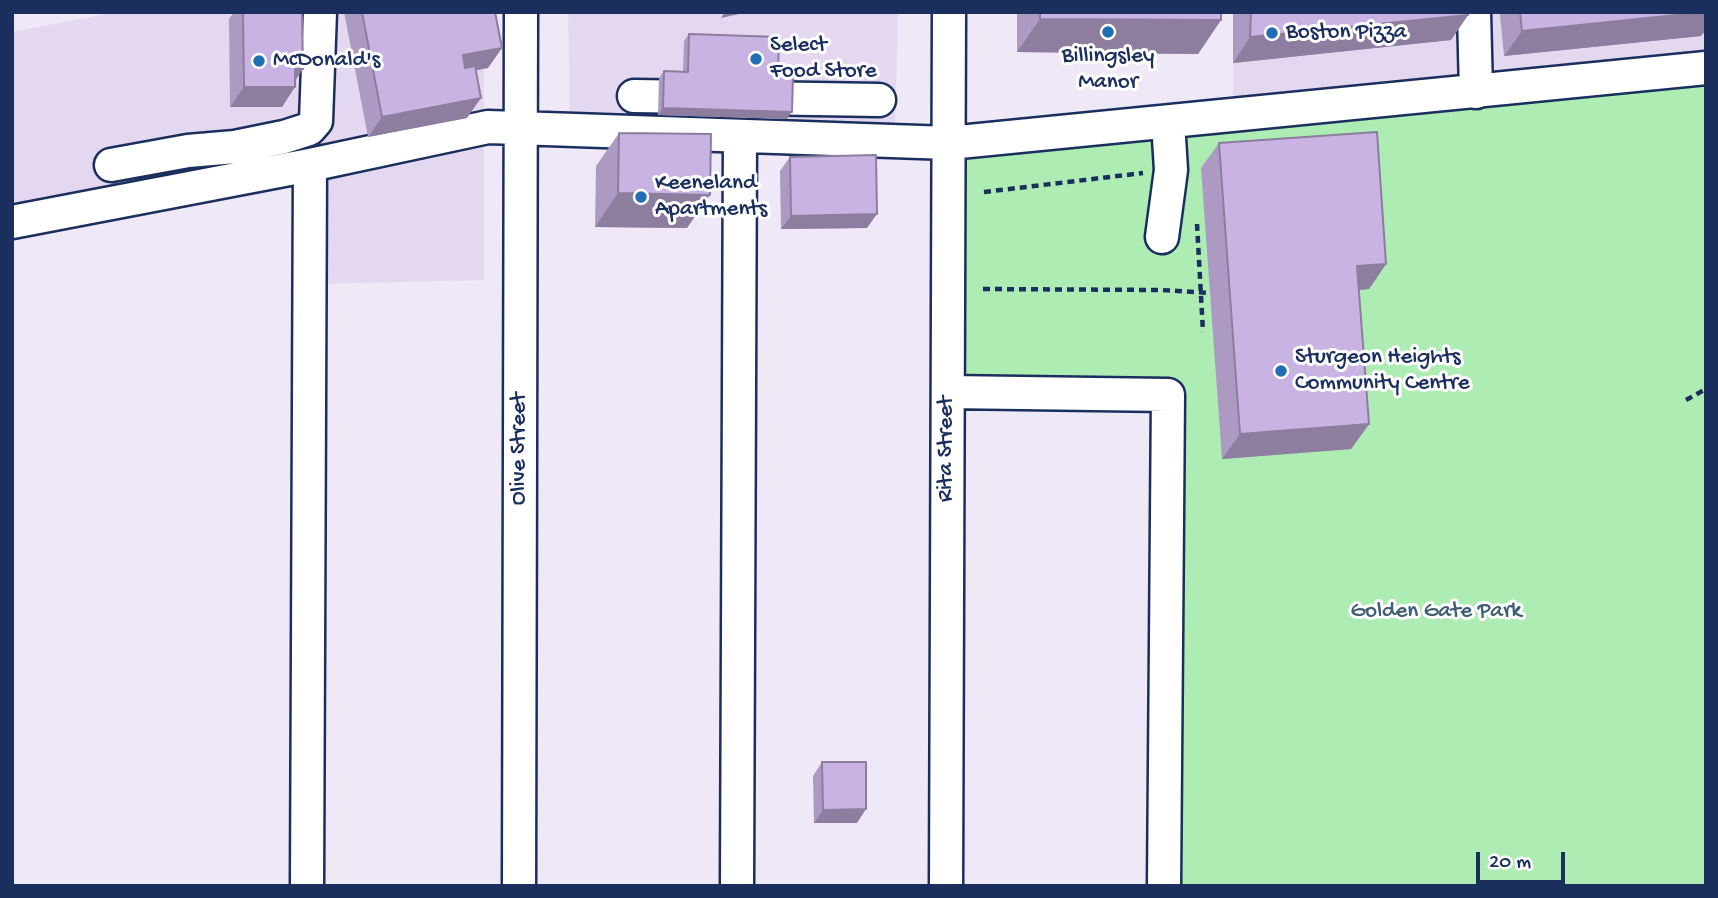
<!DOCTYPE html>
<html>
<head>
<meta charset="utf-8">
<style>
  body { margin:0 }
  #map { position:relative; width:1718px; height:898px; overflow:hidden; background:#efe8f7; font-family:"Gochi Hand",sans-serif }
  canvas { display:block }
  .frame { position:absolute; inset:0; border:14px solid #1b2f5e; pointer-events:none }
  .scale { position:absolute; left:1476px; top:852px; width:89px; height:32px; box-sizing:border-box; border:4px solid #1b2f5e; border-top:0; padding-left:9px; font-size:21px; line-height:24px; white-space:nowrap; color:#1b2f5e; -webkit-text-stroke:5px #fff; paint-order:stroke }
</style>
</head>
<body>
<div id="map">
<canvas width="1718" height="898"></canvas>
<div class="frame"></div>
<div class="scale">20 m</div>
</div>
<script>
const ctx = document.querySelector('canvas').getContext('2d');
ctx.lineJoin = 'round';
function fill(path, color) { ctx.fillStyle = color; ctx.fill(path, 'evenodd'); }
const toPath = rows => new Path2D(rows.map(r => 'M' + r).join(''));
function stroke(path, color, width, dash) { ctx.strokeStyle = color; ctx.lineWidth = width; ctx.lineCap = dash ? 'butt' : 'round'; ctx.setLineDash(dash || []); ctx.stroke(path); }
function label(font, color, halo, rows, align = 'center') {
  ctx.font = font + ' "Gochi Hand",sans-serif'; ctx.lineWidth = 6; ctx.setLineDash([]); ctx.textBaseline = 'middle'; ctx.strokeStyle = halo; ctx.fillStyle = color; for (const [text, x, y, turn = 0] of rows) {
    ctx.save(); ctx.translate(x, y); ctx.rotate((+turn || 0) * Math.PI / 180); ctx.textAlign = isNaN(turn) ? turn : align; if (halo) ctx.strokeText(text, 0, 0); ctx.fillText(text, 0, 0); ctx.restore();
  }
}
fill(toPath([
  [117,12,316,12,312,159,12,218,12,32],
  [324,12,484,12,484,280,314,284],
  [568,12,898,12,895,124,570,120],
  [1233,12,1706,12,1706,56,1233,104]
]), '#e4d8f1');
fill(toPath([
  [1706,68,1706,886,1164,886,1168,395,948,392,949,143]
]), '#adecb3');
const minor = toPath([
  [1474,12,1476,92],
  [634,96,699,97],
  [751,98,879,100],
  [111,165,188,151,235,147,284,137,309,129,316,121,320,12],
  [12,222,310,165,488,127,949,143,1706,68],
  [1162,237,1171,170,1168,122],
  [948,392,1168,395,1164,886],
  [307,886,310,165],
  [519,886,521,12],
  [737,886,740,136],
  [946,886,949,12]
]);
stroke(minor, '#1b2f5e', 37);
stroke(toPath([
  [984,192,1143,173],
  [1197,224,1203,332],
  [983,289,1161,290,1210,293],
  [1686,400,1706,389]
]), '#1b2f5e', 4.5, [7, 5]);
stroke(minor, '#fff', 32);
fill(toPath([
  [234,12,287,12,295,80,282,107,230,107,229,19],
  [344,12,495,12,488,68,476,70,467,118,368,137],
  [1017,12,1221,12,1221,20,1198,54,1017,52],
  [1233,12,1468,12,1468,15,1451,40,1233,63],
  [1502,12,1706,12,1701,36,1504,56,1500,15],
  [689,34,778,75,787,119,658,115,659,78,664,71,683,72,684,41],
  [619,133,687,228,595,227,596,166],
  [1219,143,1386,264,1369,289,1359,290,1369,424,1351,449,1222,459,1201,168],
  [790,157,867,228,781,229,780,171],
  [822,762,857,823,814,823,813,776]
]), '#ad9ac3');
fill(toPath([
  [725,12,748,12,721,18],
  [1706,12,1706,30,1701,36,1504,56,1522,31],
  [1468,15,1451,40,1233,63,1250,37],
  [1040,19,1221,20,1198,54,1017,52],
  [502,48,488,68,449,75,463,55],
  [295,69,303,69,291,87,295,87,282,107,230,107,244,87],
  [481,98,467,118,368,137,382,117],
  [663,108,792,112,787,119,658,115],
  [618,193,710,195,687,228,595,227],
  [877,214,867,228,781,229,791,216],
  [1386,264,1369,289,1340,291,1357,266],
  [1369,424,1351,449,1222,459,1240,434],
  [866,809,857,823,814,823,823,810]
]), '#8d7d9f');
const building = toPath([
  [243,12,302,13,303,69,295,69,295,87,244,87,243,12],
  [362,12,495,12,502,48,463,55,465,68,475,66,481,98,382,117,362,12],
  [1040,12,1221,12,1221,20,1040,19,1040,12],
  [1251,12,1468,12,1468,15,1250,37,1251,12],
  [1520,12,1705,12,1522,31,1520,12],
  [689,34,779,37,778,75,793,75,792,112,663,108,664,71,688,72,689,34],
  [1377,132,1386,264,1357,266,1369,424,1240,434,1219,143,1377,132],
  [619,133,711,134,710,195,618,193,619,133],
  [876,155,877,214,791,216,790,157,876,155],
  [822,762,866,762,866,809,823,810,822,762]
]);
fill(building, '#c9b3e3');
stroke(building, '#8d7d9f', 2);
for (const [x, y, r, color] of [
  [1108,32,7,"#1f6fb2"],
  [1272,33,7,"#1f6fb2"],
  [756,59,7,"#1f6fb2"],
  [259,61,7,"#1f6fb2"],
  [641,197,7,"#1f6fb2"],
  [1281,371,7,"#1f6fb2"]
]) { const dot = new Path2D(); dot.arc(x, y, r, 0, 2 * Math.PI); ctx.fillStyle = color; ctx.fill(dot); stroke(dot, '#fff', 2.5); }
label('23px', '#1b2f5e', '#fff', [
  ["Boston Pizza",1286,33],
  ["Select",770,46],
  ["Food Store",770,72],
  ["Billingsley",1108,57,"center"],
  ["Manor",1108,83,"center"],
  ["McDonald's",273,61],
  ["Keeneland",655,184],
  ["Apartments",655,210],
  ["Sturgeon Heights",1295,358],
  ["Community Centre",1295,384]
], 'left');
label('23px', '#1b2f5e', '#fff', [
  ["Olive Street",520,449,-90],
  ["Rita Street",947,449,-90]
]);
label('23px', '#405e73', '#fff', [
  ["Golden Gate Park",1436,612]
]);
</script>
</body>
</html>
